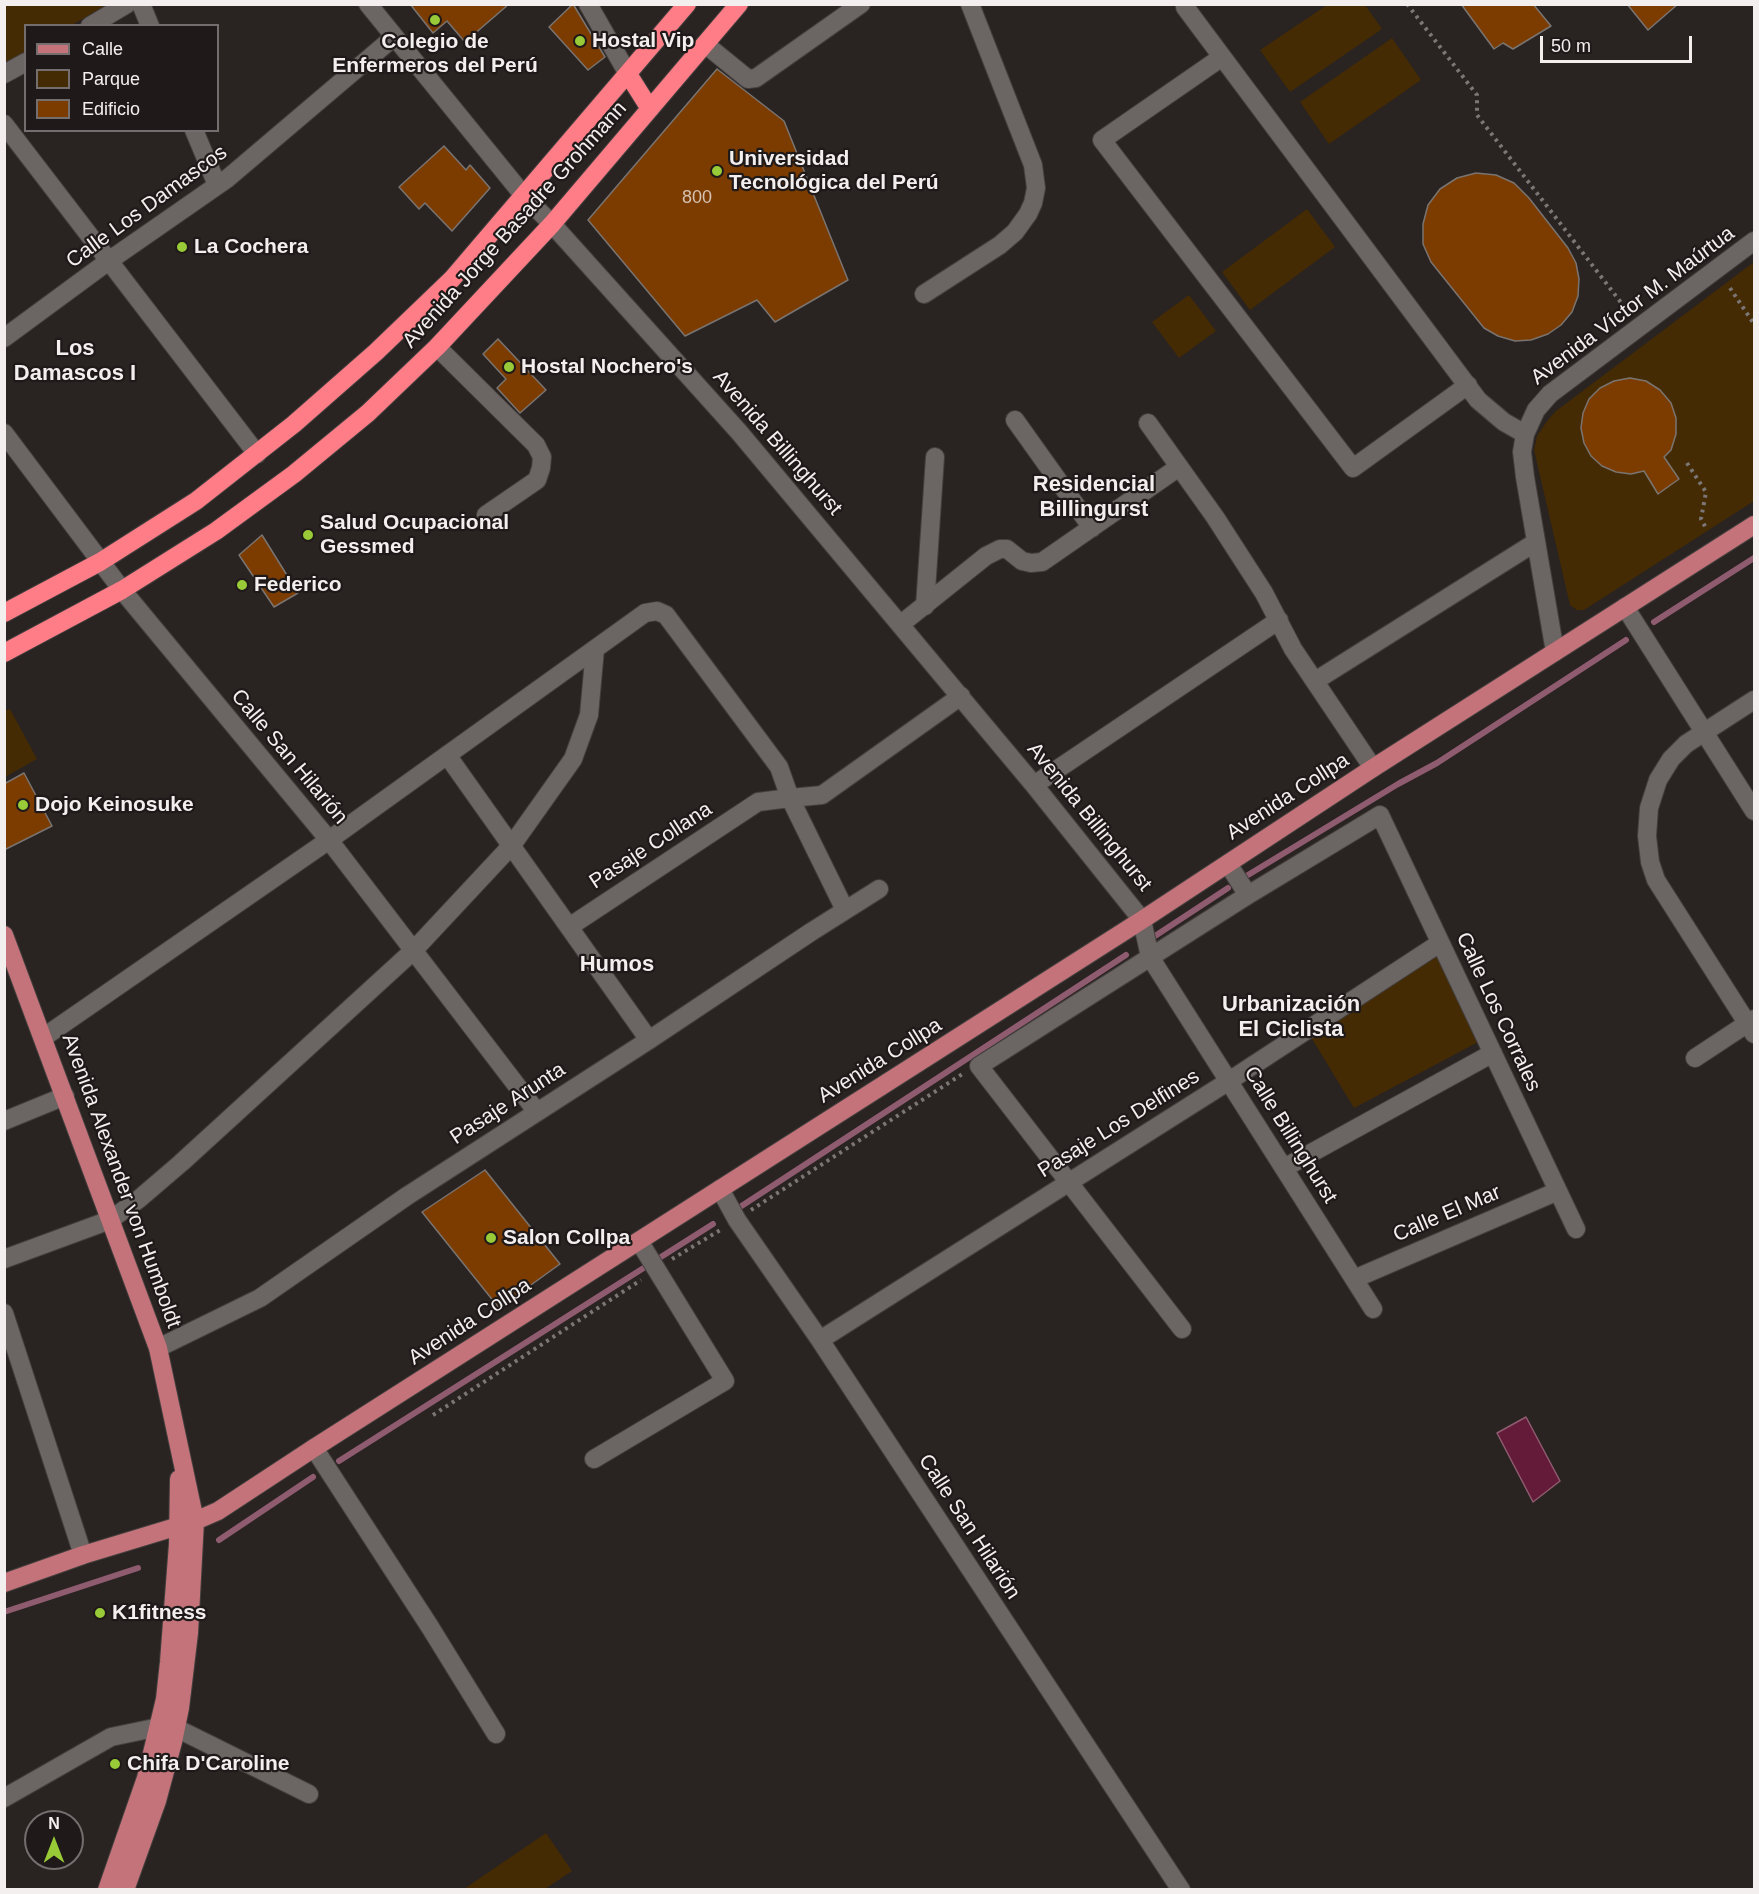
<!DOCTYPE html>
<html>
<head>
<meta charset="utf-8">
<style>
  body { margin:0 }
  #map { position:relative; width:1759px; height:1894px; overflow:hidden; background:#292322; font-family:Arial,sans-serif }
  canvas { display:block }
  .frame { position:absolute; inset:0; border:6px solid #f3efee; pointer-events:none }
  .legend { position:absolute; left:24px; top:24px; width:195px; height:108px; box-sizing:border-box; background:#1f1a19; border:2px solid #746f6e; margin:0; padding:8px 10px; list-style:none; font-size:18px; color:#f3efee }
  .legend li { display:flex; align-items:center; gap:12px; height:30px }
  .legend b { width:30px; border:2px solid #746f6e }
  .north { position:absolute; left:24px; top:1810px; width:60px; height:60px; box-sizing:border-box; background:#1f1a19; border:2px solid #746f6e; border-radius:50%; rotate:0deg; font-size:16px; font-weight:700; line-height:24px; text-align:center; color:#f3efee }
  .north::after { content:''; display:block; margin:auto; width:21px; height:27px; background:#98cb37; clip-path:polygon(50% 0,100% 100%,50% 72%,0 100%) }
  .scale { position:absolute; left:1540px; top:36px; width:152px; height:27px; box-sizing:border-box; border:3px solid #f3efee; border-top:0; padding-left:8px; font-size:18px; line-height:21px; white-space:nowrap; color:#f3efee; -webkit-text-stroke:4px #1f1a19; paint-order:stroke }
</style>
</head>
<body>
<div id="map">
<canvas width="1759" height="1894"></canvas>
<div class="frame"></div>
<ul class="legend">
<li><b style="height:8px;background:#c37379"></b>Calle</li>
<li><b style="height:16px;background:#442b04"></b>Parque</li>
<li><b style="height:16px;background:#7c3c00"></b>Edificio</li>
</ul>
<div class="north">N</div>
<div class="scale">50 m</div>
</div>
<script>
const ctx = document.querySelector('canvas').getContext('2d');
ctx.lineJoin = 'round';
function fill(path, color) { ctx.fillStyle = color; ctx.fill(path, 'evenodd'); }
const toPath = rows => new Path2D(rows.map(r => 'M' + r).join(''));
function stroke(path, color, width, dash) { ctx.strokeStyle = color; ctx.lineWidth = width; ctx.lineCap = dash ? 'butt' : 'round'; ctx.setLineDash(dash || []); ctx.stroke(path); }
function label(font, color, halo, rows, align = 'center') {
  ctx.font = font + ' Arial,sans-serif'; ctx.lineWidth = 4.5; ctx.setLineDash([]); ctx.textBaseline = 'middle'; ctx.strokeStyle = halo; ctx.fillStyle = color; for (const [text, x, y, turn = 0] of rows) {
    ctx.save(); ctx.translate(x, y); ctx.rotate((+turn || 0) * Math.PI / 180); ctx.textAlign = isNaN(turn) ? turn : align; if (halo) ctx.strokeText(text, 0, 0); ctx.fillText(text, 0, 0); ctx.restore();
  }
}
fill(toPath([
  [5,5,106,5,72,25,26,26,25,54,5,67],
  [1327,5,1365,5,1382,29,1290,92,1260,50],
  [1392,38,1421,80,1329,144,1300,102],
  [1307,209,1335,247,1250,310,1222,272],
  [1754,262,1754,501,1584,610,1577,610,1570,605,1534,450,1537,436,1547,421,1556,411],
  [1189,295,1216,331,1179,358,1152,322],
  [10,709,37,759,5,777,5,711],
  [1439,946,1482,1040,1354,1108,1306,1029],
  [546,1833,572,1871,545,1889,464,1889]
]), '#442b04');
const water = toPath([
  [1526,1417,1560,1481,1533,1502,1497,1433,1526,1417]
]);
fill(water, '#641b39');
stroke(water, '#8f5b6f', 1.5);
stroke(toPath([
  [1654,622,1754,558],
  [1248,875,1398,784,1437,763,1626,640],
  [1155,936,1228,888],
  [740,1207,1126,955],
  [339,1461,713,1224],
  [219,1540,313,1477],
  [4,1612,138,1568]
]), '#8f5b6f', 6);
const building = toPath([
  [410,4,509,4,465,42,447,21,433,33,410,4],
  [573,4,605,57,588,70,549,27,573,4],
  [1461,4,1533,4,1551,26,1513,49,1503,43,1494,49,1461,4],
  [1627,4,1678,4,1648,30,1627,4],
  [717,69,784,121,848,280,775,322,757,300,685,336,588,220,717,69],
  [444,146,466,170,470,165,490,188,452,231,425,203,419,209,399,187,444,146],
  [1476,173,1496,175,1514,183,1529,198,1568,248,1576,263,1579,279,1578,296,1572,312,1561,325,1548,334,1531,340,1515,341,1498,336,1484,328,1431,262,1423,244,1423,224,1428,205,1440,189,1457,178,1476,173],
  [498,339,546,390,520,413,497,388,506,379,483,354,498,339],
  [1630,378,1646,381,1660,390,1671,403,1676,418,1676,434,1671,450,1664,457,1679,479,1658,494,1644,471,1631,474,1616,472,1602,466,1591,456,1584,443,1581,428,1583,413,1589,399,1600,388,1614,381,1630,378],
  [262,535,298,593,274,607,239,555,262,535],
  [24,773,52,826,4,850,4,784,24,773],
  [485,1170,560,1264,499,1308,422,1212,485,1170]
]);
fill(building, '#7c3c00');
stroke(building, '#7a7471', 1.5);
const minor = toPath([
  [141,4,150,26],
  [368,4,524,196,552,224,739,432,1034,785,1142,920,1150,957,1373,1309],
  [588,4,628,74],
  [1185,7,1478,400,1504,422,1525,434],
  [90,26,127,4],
  [705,44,748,79,756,78,861,4],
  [1222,57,1102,140,1353,468,1468,385],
  [4,74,26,62],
  [4,124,257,454],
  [194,130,217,185],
  [924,294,1000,245,1015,232,1028,214,1033,203,1036,188,1033,165,970,4],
  [4,338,110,260,228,178,394,37],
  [437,347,536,445,542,457,541,468,537,480,486,515],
  [1015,420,1092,528],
  [1148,423,1215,517,1264,593,1293,649,1373,768],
  [4,433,122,590,329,840,537,1112],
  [925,606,935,457],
  [1625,607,1754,811],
  [901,624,986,556,1000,549,1007,549,1022,561,1031,563,1042,562,1179,467],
  [1555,652,1525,477,1522,452,1525,434,1536,410,1550,394,1754,241],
  [1315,681,1536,542],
  [1754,700,1686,744,1671,759,1658,780,1649,808,1647,836,1650,862,1656,880,1754,1034],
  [447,755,649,1040],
  [1034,785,1279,620],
  [1228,864,1248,895],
  [569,927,758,802,790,798,845,910],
  [44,1037,329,840,645,613,657,611,666,615,779,767,790,798,822,795,961,696],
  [1695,1058,1754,1019],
  [4,1121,65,1096],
  [1284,1168,1493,1053],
  [720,1189,737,1220,820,1340,1181,1890],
  [4,1259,110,1220,139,1199,181,1163,413,951,512,845,573,759,589,715,595,649],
  [1354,1279,1558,1191],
  [4,1313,83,1555],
  [1182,1329,979,1066,1248,895,1380,815,1576,1229],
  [820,1340,1229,1081,1440,943],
  [158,1348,260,1298,407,1196,649,1040,811,932,879,889],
  [314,1448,430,1627,496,1734],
  [594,1459,725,1381,639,1241],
  [4,1798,111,1737,159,1727,176,1728,309,1794]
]);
const major = toPath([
  [4,935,158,1348,195,1521,189,1633,180,1708,173,1742,157,1801,125,1890],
  [4,1583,83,1555,195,1521,218,1511,314,1448,1142,920,1373,768,1754,525],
  [107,1890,146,1778,165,1699,169,1662,178,1544,179,1479]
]);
const highway = toPath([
  [628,74,650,109],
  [4,613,100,562,196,501,294,424,376,352,452,279,687,4],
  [4,653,122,590,216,531,294,474,368,413,437,347,552,224,739,4]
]);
stroke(minor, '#433f3d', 20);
stroke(major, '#433f3d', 20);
stroke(highway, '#433f3d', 20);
stroke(toPath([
  [1407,4,1477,95,1477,115,1629,313],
  [1730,288,1754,324],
  [1687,463,1706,492,1701,519,1706,528],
  [751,1210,964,1073],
  [672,1259,722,1229],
  [433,1415,641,1280]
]), '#7c7776', 4, [3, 4.5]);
stroke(minor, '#6b6563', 18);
stroke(major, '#c37379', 18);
stroke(highway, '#fe7d87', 18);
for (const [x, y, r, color] of [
  [435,20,6,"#98cb37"],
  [580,41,6,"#98cb37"],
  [717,171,6,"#98cb37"],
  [182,247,6,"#98cb37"],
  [509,367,6,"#98cb37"],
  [308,535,6,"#98cb37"],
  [242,585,6,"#98cb37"],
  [23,805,6,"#98cb37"],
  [491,1238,6,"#98cb37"],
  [100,1613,6,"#98cb37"],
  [115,1764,6,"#98cb37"]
]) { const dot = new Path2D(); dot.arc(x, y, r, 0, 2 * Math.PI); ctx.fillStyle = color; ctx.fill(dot); stroke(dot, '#1f1a19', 2); }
label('18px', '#d5c2b2', null, [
  ["800",697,198]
]);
label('bold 21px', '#f3efee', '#1f1a19', [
  ["Hostal Vip",592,41],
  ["Colegio de",435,42,"center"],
  ["Enfermeros del Perú",435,66,"center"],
  ["Universidad",729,159],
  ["Tecnológica del Perú",729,183],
  ["La Cochera",194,247],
  ["Hostal Nochero's",521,367],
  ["Salud Ocupacional",320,523],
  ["Gessmed",320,547],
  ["Federico",254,585],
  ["Dojo Keinosuke",35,805],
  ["Salon Collpa",503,1238],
  ["K1fitness",112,1613],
  ["Chifa D'Caroline",127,1764]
], 'left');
label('21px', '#f3efee', '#1f1a19', [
  ["Calle Los Damascos",147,207,-36],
  ["Avenida Jorge Basadre Grohmann",515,225,-48],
  ["Avenida Víctor M. Maúrtua",1633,306,-37],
  ["Avenida Billinghurst",777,443,49],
  ["Calle San Hilarión",289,757,50],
  ["Avenida Collpa",1288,797,-33],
  ["Avenida Billinghurst",1089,817,51],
  ["Pasaje Collana",651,846,-33],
  ["Calle Los Corrales",1498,1012,65],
  ["Avenida Collpa",880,1061,-32],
  ["Pasaje Arunta",508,1104,-33],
  ["Pasaje Los Delfines",1119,1124,-32],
  ["Calle Billinghurst",1290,1135,58],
  ["Avenida Alexander von Humboldt",121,1181,70],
  ["Calle El Mar",1447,1214,-23],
  ["Avenida Collpa",470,1322,-33],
  ["Calle San Hilarión",969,1527,57]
]);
label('bold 22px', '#f3efee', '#1f1a19', [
  ["Los",75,349],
  ["Damascos I",75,374],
  ["Residencial",1094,485],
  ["Billingurst",1094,510],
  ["Humos",617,965],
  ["Urbanización",1291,1005],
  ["El Ciclista",1291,1030]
]);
</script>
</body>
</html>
